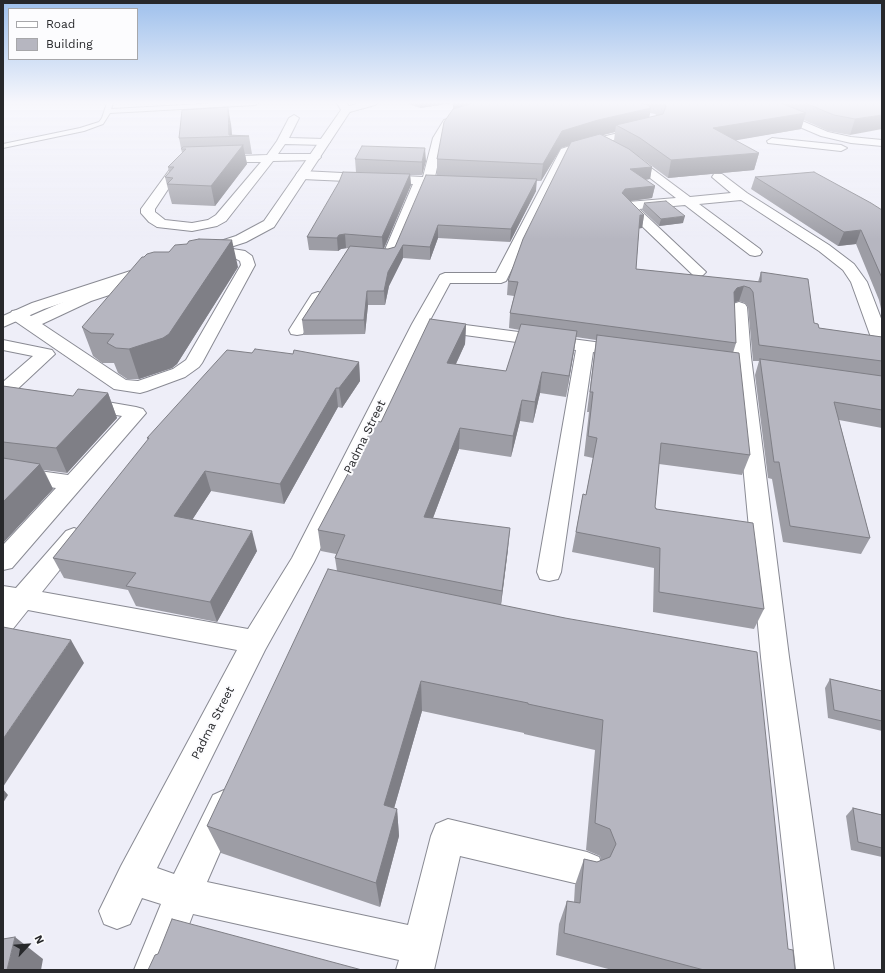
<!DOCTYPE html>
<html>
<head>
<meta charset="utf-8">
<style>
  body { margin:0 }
  #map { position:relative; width:885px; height:973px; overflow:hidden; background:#eeeef8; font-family:"Work Sans",sans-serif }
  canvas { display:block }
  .frame { position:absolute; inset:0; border:4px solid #27282b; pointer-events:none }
  .legend { position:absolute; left:8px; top:8px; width:130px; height:52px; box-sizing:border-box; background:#fcfcfe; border:1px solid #a7a7aa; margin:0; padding:5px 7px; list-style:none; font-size:12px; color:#27282b }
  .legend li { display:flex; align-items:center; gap:8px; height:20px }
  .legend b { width:20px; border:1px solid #a7a7aa }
  .north { position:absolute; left:8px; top:925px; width:40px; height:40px; -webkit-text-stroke:3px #fcfcfe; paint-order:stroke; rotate:64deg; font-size:11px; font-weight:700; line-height:16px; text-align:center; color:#27282b }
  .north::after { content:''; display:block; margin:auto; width:14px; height:18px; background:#27282b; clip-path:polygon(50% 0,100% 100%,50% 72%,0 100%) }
</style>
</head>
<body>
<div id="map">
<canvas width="885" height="973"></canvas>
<div class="frame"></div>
<ul class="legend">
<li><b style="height:5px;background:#fff"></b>Road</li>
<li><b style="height:11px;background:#b6b6c0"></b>Building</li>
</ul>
<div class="north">N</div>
</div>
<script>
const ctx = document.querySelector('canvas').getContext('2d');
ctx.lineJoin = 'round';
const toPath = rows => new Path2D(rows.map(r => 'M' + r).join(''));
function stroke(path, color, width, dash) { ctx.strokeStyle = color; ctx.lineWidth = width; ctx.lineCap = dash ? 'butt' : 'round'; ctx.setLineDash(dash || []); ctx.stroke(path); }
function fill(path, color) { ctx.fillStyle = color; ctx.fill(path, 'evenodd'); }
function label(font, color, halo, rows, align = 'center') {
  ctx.font = font + ' "Work Sans",sans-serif'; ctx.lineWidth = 4; ctx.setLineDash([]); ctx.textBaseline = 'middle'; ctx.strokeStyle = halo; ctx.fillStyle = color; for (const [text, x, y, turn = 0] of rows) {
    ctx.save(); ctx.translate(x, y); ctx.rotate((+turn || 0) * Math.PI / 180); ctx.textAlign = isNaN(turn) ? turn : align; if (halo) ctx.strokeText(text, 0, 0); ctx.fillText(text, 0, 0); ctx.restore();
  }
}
const lane = toPath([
  [107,103,113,103,111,109,221,103,258,103,255,105,110,113,103,124,84,131,3,148,3,144,80,128,99,122,102,118,107,103]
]);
const street = toPath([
  [360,103,377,103,375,105,346,113,341,110,342,108,360,103],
  [496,103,511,103,509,105,452,124,443,138,435,177,453,178,457,179,459,182,457,185,453,186,425,184,394,260,389,261,370,259,365,258,363,255,365,252,370,251,384,252,413,184,302,179,298,178,296,175,298,172,302,171,423,177,433,138,444,120,496,103],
  [746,103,760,103,828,132,851,137,882,140,882,146,851,143,821,136,748,105,746,103],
  [294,115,299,118,289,138,325,139,330,142,325,145,285,144,278,154,315,154,319,155,321,157,319,159,315,160,273,161,226,221,217,226,192,231,157,227,149,222,141,213,141,209,176,161,184,158,188,159,190,161,184,165,155,209,155,212,165,220,192,223,208,220,216,215,261,162,216,162,212,161,210,159,212,157,267,155,277,141,289,118,294,115],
  [644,127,649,130,648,132,592,145,569,153,506,281,501,283,450,283,429,322,435,321,625,346,631,347,634,351,631,355,625,356,593,352,561,572,558,579,549,581,540,579,537,572,576,350,435,331,429,330,427,327,314,562,265,650,157,868,174,874,213,795,224,790,235,795,240,806,207,882,408,925,431,836,436,824,448,819,587,852,599,857,604,869,599,881,587,886,460,856,434,970,396,970,399,960,193,914,172,970,134,970,161,904,142,898,130,924,117,929,104,924,99,911,121,866,237,650,28,610,12,630,3,633,3,586,16,588,66,531,74,528,82,531,86,537,42,592,248,629,292,558,412,324,440,275,445,273,496,273,561,149,585,141,644,127],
  [772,138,841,145,847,148,841,151,768,143,767,141,772,138],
  [627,152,631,153,690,197,731,193,712,177,714,174,722,174,747,193,829,245,854,264,867,282,882,321,882,348,876,347,873,343,851,282,843,270,819,251,741,200,699,204,760,249,762,252,760,255,755,256,750,255,685,205,639,209,706,272,703,275,698,277,693,275,621,206,623,203,628,202,676,198,623,157,621,155,623,153,627,152],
  [233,249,245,251,252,256,255,265,202,363,199,367,185,377,147,391,140,393,114,389,12,319,10,315,12,311,18,310,24,311,31,316,79,295,139,276,144,274,149,276,152,279,149,282,91,301,42,324,126,380,138,381,173,369,186,360,241,265,240,261,233,257,206,264,201,263,199,260,201,257,233,249],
  [318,292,324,294,326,297,305,330,303,334,297,335,291,334,289,330,310,297,312,294,318,292],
  [739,302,745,304,747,307,751,357,789,657,834,970,796,970,761,657,733,357,731,307,733,304,739,302],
  [3,340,52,350,55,354,10,396,3,398,3,382,33,356,3,350,3,340],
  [84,398,136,407,143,409,146,413,12,568,3,570,3,545,56,488,3,480,3,466,68,475,122,416,77,408,74,404,77,400,84,398]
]);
const secondary = toPath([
  [337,103,347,103,351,110,274,227,246,242,209,254,204,255,199,254,197,251,199,248,236,236,264,221,341,110,337,103],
  [152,264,157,265,159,268,157,271,44,309,3,327,3,316,32,303,152,264]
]);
stroke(lane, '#898a93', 2);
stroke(street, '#898a93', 2);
stroke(secondary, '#898a93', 2);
fill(lane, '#fff');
fill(street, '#fff');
fill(secondary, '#fff');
fill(toPath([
  [406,103,882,103,850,135,828,131,804,120,801,129,735,140,759,153,754,170,668,178,637,155,652,167,650,179,646,180,655,186,652,198,630,201,644,215,642,228,639,228,636,269,758,282,761,272,819,328,882,337,882,428,839,420,870,538,861,554,783,542,772,479,768,478,755,375,759,361,753,361,748,307,745,303,739,301,734,302,736,343,733,353,750,455,742,475,659,464,655,507,764,609,754,629,653,612,654,568,572,552,583,494,586,495,593,458,584,456,589,412,587,412,596,340,576,337,566,397,540,393,533,423,520,421,511,457,459,449,433,518,508,549,501,605,565,618,788,949,795,970,612,970,556,955,559,924,567,901,574,902,575,885,584,859,597,862,601,860,600,856,586,850,595,750,524,734,524,733,422,711,394,808,397,809,399,836,380,907,221,853,207,826,337,571,335,558,336,554,321,551,318,530,381,422,466,324,465,344,456,364,506,371,520,330,509,328,510,313,514,296,507,295,508,281,570,144,561,148,541,181,536,181,536,191,510,242,438,238,430,260,403,258,389,286,385,305,368,305,365,334,304,335,302,320,349,248,341,249,338,251,309,250,307,237,356,172,355,159,426,161,422,175,410,175,411,185,384,249,388,249,395,247,437,175,437,159,453,110,453,103,420,108],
  [650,113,655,114,657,116,649,118],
  [615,132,614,141,602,135],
  [231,124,232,135,249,136,252,154,245,154,247,164,215,206,172,204,170,197,165,177,169,172,168,167,182,153,179,138],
  [755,177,882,210,882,313,879,300,856,244,838,246,751,189],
  [644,203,683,223,659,226,642,210],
  [238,267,177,364,172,368,139,379,127,379,118,373,114,363,102,363,93,356,82,327],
  [252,353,359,362,360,381,342,408,338,407,284,504,211,491,192,520,257,551,217,622,136,606,128,590,64,578,53,558,148,440,147,438],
  [3,386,73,396,108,393,117,418,67,473,44,470,53,489,3,543],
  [830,679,882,691,882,731,828,718,825,688],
  [853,808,882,815,882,857,851,850,846,816]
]), '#9d9da5');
fill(toPath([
  [420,103,491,103,453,115,453,103,420,108],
  [228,107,231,124,232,136,230,136],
  [651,108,648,124,616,125,615,132,596,137,561,148,541,181,543,164,562,131,598,120],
  [806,113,801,129,709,145,713,128],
  [882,115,882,129,850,135,855,119],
  [243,145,247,164,215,206,211,186],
  [425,148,426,161,422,175,422,162],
  [759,153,754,170,668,178,671,160],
  [652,167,650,179,628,181,630,169],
  [410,174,411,185,383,250,382,237],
  [537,179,536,191,510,242,511,229],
  [655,186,652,198,623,202,622,193,625,189],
  [640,215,644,215,642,228,637,229],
  [685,216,683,223,659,226,661,219],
  [438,225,438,238,430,260,430,247],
  [861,230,856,244,838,246,844,232],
  [345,234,346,248,341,249,338,251,337,238,339,235],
  [232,240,238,267,177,364,172,368,139,379,129,349],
  [403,245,403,258,389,286,385,305,384,291,388,272],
  [744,286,739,301,733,303,734,292,737,288],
  [367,291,368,305,365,334,364,320],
  [466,324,465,344,447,383,447,363],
  [577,331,574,351,566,397,569,376],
  [359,362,360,381,342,408,339,388],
  [542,372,540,393,533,423,535,402],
  [336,388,338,407,284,504,280,484],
  [108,393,117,418,67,473,56,448],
  [522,400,520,421,511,457,513,436],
  [460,428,459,449,425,539,424,517],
  [40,464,53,489,3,543,3,502],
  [205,471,211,491,181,537,174,516],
  [510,528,508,549,500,612,502,591],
  [252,531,257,551,217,622,210,602],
  [71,640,84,663,3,787,3,739],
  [421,681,422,711,387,833,384,805],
  [3,789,8,795,3,803],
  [397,809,399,836,380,907,376,883],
  [15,937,43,959,41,970,7,970]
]), '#7f7f86');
const building = toPath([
  [473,103,641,103,648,105,651,108,598,120,562,131,543,164,437,159,444,122,453,109,473,103],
  [663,103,781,103,806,113,713,128,759,153,671,160,640,138,616,125,663,114,666,106,663,103],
  [805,103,882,103,882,115,855,119,834,115,805,103],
  [228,107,229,135,249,136,179,138,182,110,228,107],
  [600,134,629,149,652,167,630,169,655,186,625,189,622,193,644,215,640,215,636,269,761,282,761,272,808,279,814,323,818,324,819,328,882,337,882,361,759,345,753,292,750,288,744,286,737,288,734,292,736,343,510,313,518,282,508,281,523,239,571,142,600,134],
  [243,145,211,186,167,184,173,178,165,177,174,167,168,167,186,149,181,149,183,147,243,145],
  [362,146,425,148,422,162,355,159,362,146],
  [343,172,410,174,382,237,345,234,339,235,337,238,307,237,339,182,343,172],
  [814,172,871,203,882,210,882,278,861,230,844,232,755,177,814,172],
  [426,175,537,179,511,229,438,225,430,247,403,245,388,272,384,291,367,291,364,320,302,320,350,246,388,249,395,247,426,175],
  [666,201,685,216,661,219,644,203,666,201],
  [199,239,232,240,169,334,163,338,129,349,116,348,107,343,114,334,91,333,82,327,142,257,144,257,147,254,154,252,169,252,175,245,187,244,189,241,199,239],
  [430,319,466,324,447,363,506,371,521,324,577,331,569,376,542,372,535,402,522,400,513,436,460,428,424,517,510,528,502,591,335,558,345,535,318,530,376,421,381,422,430,319],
  [597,335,739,353,750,455,661,443,655,507,656,509,753,523,764,609,659,592,660,548,576,532,583,494,586,495,597,438,588,436,593,392,590,392,597,335],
  [255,349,293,354,294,350,359,362,339,388,336,388,280,484,205,471,174,516,252,531,210,602,126,586,136,573,53,558,149,438,147,438,227,350,252,353,255,349],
  [760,359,882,376,882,410,834,402,870,538,790,526,779,462,774,462,760,359],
  [3,386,73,396,78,389,108,393,56,448,3,442,3,386],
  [3,458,40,464,3,502,3,458],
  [328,569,565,618,757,652,788,949,793,950,795,970,704,970,564,933,567,901,580,903,584,859,597,862,610,857,616,844,610,829,595,823,603,720,528,704,528,703,421,681,384,805,397,809,376,883,207,826,328,569],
  [3,627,71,640,3,739,3,627],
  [830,679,882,691,882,721,834,710,830,679],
  [853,808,882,815,882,848,858,842,853,808],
  [172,919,362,970,148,970,155,955,158,954,172,919],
  [15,937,7,970,3,970,3,939,15,937]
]);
fill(building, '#b6b6c0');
stroke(building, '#7f7f86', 1);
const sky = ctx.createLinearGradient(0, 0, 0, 239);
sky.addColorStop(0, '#9ec0ec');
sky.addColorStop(0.43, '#f7f7fc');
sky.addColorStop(1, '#f7f7fc00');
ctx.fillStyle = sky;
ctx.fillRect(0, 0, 885, 239);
label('12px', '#27282b', '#fcfcfe', [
  ["Padma Street",365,437,-64],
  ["Padma Street",213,723,-63]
]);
</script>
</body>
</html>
